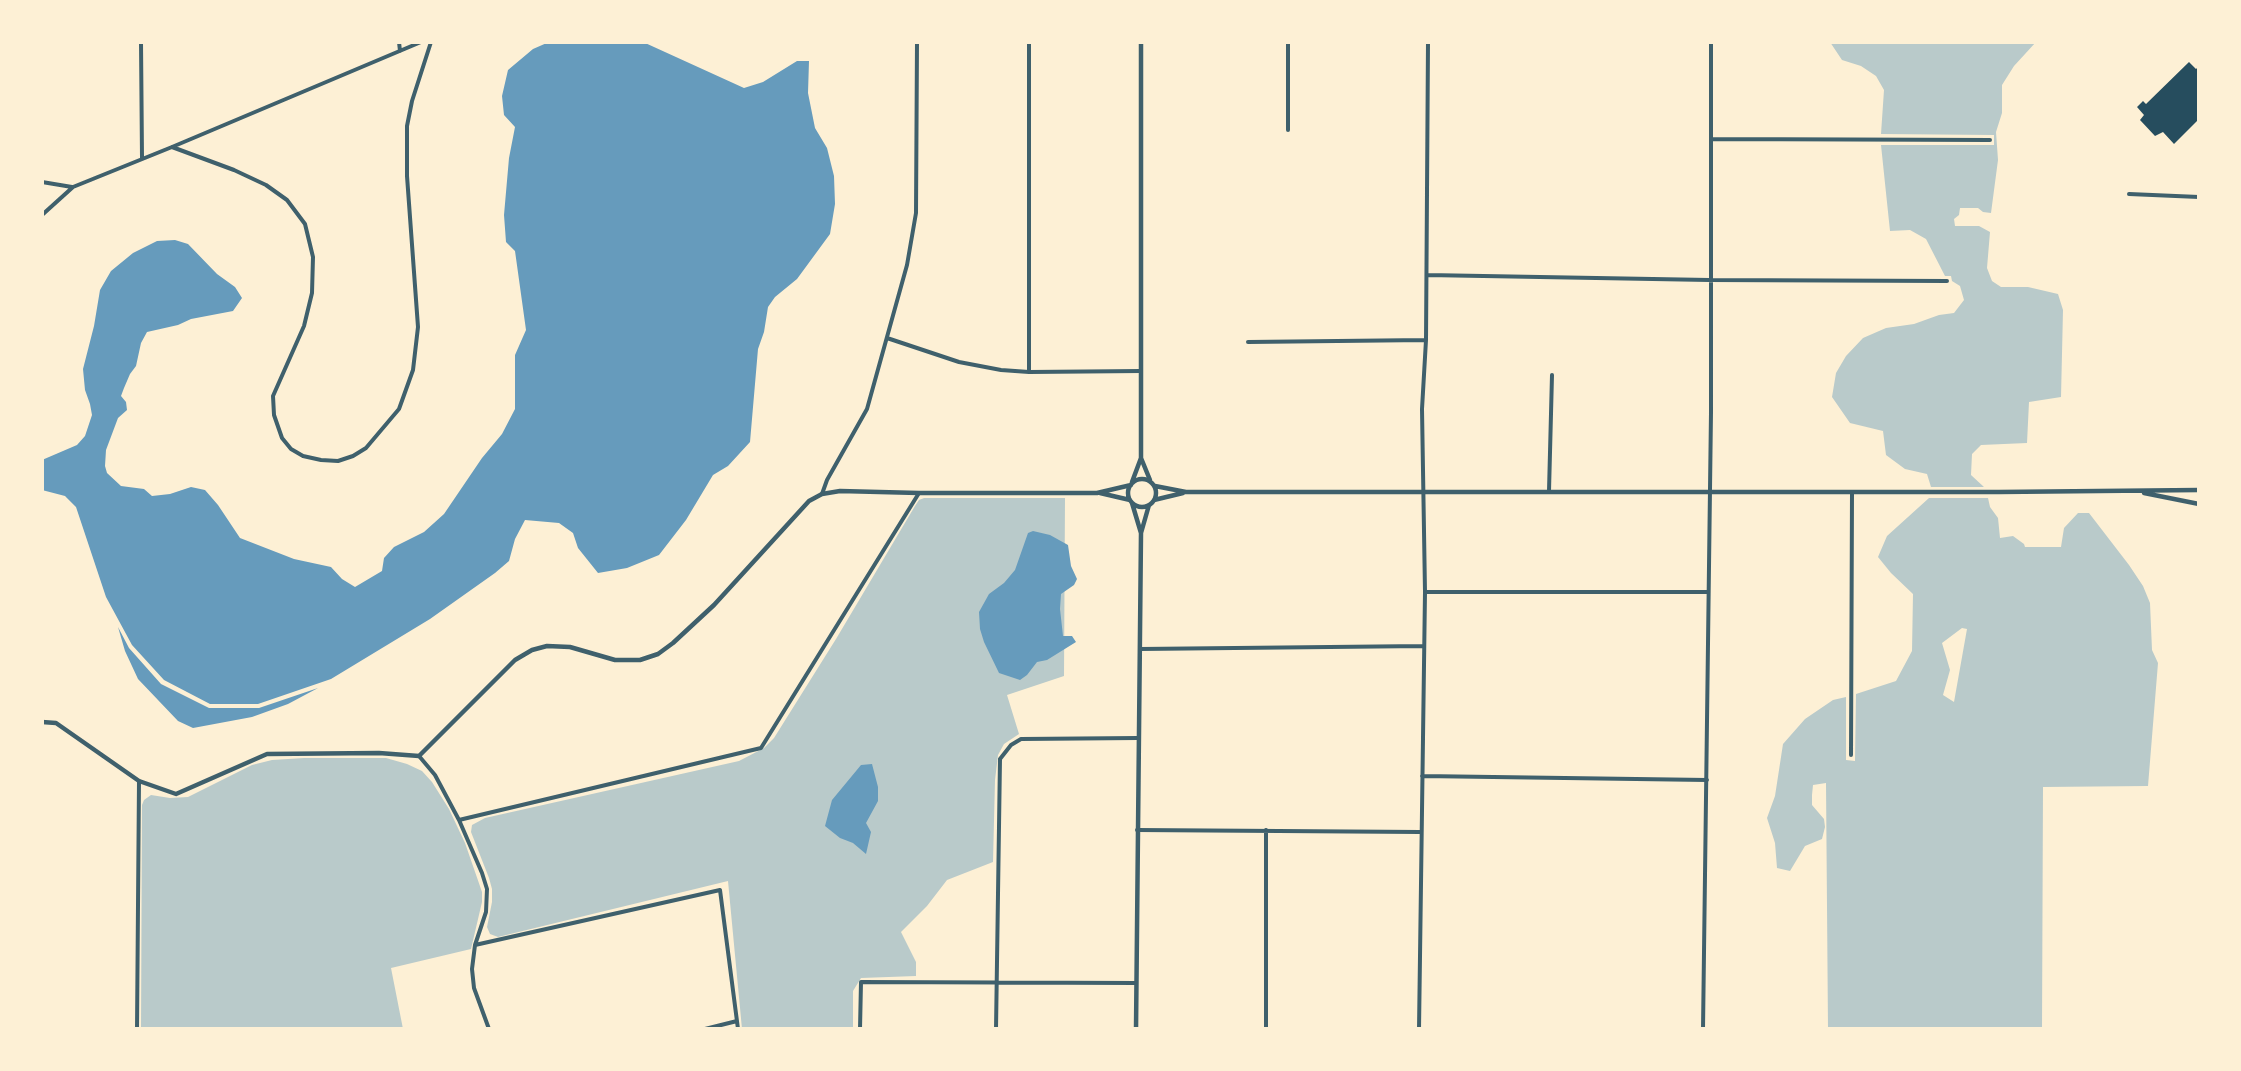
<!DOCTYPE html>
<html>
<head>
<meta charset="utf-8">
<style>
  body { margin:0 }
  #map { position:relative; width:2241px; height:1071px; overflow:hidden; background:#fdf0d5; font-family:Ubuntu,sans-serif }
  canvas { display:block }
  .frame { position:absolute; inset:0; border:44px solid #fdf0d5; pointer-events:none }
</style>
</head>
<body>
<div id="map">
<canvas width="2241" height="1071"></canvas>
<div class="frame"></div>
</div>
<script>
const ctx = document.querySelector('canvas').getContext('2d');
ctx.lineJoin = 'round';
function fill(path, color) { ctx.fillStyle = color; ctx.fill(path, 'evenodd'); }
const toPath = rows => new Path2D(rows.map(r => 'M' + r).join(''));
function stroke(path, color, width, dash) { ctx.strokeStyle = color; ctx.lineWidth = width; ctx.lineCap = dash ? 'butt' : 'round'; ctx.setLineDash(dash || []); ctx.stroke(path); }
fill(toPath([
  [1830,42,2036,42,2014,66,2002,85,2002,113,1996,132,1998,160,1991,213,1983,212,1978,208,1960,208,1959,215,1954,219,1955,226,1979,226,1990,232,1987,268,1992,281,2001,287,2028,287,2058,294,2063,310,2061,397,2029,402,2027,443,1981,445,1972,454,1971,475,1984,487,1931,487,1927,474,1905,469,1886,455,1883,431,1850,423,1832,397,1836,373,1846,356,1863,338,1886,328,1914,324,1939,315,1954,313,1964,300,1960,286,1952,281,1951,276,1945,276,1926,239,1910,230,1890,231,1881,145,1994,145,1994,135,1881,134,1884,90,1876,76,1861,66,1842,60],
  [924,498,1065,498,1064,676,1007,695,1019,734,1004,744,998,755,995,780,993,862,947,880,927,906,901,932,916,962,916,976,861,978,853,991,853,1029,742,1029,728,881,498,937,490,934,487,927,492,902,492,889,489,878,471,832,472,825,485,818,739,761,764,748,774,738,836,639,915,506,919,500],
  [1929,498,1988,498,1990,507,1998,518,2000,538,2013,536,2024,544,2025,547,2061,547,2064,528,2078,513,2089,513,2129,565,2143,586,2150,603,2152,650,2158,663,2148,786,2043,787,2042,1029,1828,1029,1826,783,1813,785,1812,795,1812,805,1824,819,1825,827,1822,839,1805,846,1790,871,1777,868,1775,843,1767,818,1775,796,1783,744,1805,719,1833,700,1846,697,1846,760,1855,761,1856,694,1896,681,1912,651,1913,594,1891,573,1878,557,1887,536],
  [1962,628,1967,629,1954,702,1943,695,1950,670,1942,643],
  [304,758,386,758,407,764,422,771,432,782,449,809,465,843,482,892,482,902,471,949,391,968,403,1029,141,1029,142,805,144,800,151,795,170,798,188,797,252,765,272,760]
]), '#b9caca');
fill(toPath([
  [549,42,643,42,744,88,763,82,797,61,809,61,808,93,815,128,827,148,834,176,835,204,830,234,797,279,775,297,768,307,764,332,758,349,750,442,728,466,713,475,686,520,659,555,627,568,598,573,578,548,573,533,559,523,525,520,515,539,509,561,495,573,430,619,331,679,258,704,210,704,164,680,132,645,106,597,76,507,65,496,42,490,42,460,77,445,85,436,92,415,90,404,85,390,83,369,94,326,100,290,111,271,133,253,157,241,175,240,188,244,217,274,235,287,242,298,233,311,191,319,178,325,147,332,141,343,136,366,130,374,124,388,121,396,126,402,127,410,118,418,106,450,105,466,107,473,121,486,144,489,152,496,170,494,191,487,205,490,218,505,240,538,294,559,331,567,342,579,355,587,382,571,384,558,394,547,424,532,444,514,482,458,502,434,515,409,515,355,526,330,515,251,506,242,504,215,509,158,515,127,504,115,502,96,508,70,533,49],
  [1033,531,1050,535,1068,545,1071,566,1077,579,1074,585,1061,594,1060,609,1063,636,1072,636,1076,642,1047,660,1037,662,1027,675,1020,680,999,673,984,642,980,629,979,612,989,594,1004,583,1015,570,1028,533],
  [118,627,129,648,161,684,209,708,259,708,318,688,288,704,252,717,193,728,178,721,138,679,125,651],
  [872,764,878,787,878,801,866,823,871,832,866,854,853,843,840,838,825,826,832,800,861,765]
]), '#669bbc');
fill(toPath([
  [2189,62,2196,69,2199,66,2199,119,2174,144,2163,132,2155,136,2140,120,2144,115,2137,107,2143,101,2146,104]
]), '#264d5e');
stroke(toPath([
  [141,42,142,158],
  [399,42,400,51],
  [1029,42,1029,372],
  [1288,42,1288,130],
  [1711,139,1990,140],
  [172,147,234,170,266,185,287,200,305,224,313,257,312,293,304,326,273,396,274,415,282,438,291,449,303,456,321,460,338,461,353,456,366,448,399,409,413,370,418,327,407,176,407,126,412,101,431,42],
  [42,182,72,187],
  [2129,194,2199,197],
  [42,215,73,187,172,147,421,42],
  [1427,275,1709,280,1947,281],
  [887,338,959,362,1001,370,1029,372,1141,371],
  [1248,342,1426,340],
  [1549,491,1552,375],
  [822,494,827,480,867,409,907,265,916,213,917,42],
  [1425,592,1708,592],
  [1140,649,1424,646],
  [1851,755,1852,492],
  [419,756,435,775,459,820,482,873,487,889,486,912,475,945,472,969,474,988,489,1029],
  [1422,776,1707,780],
  [459,820,761,748,919,493],
  [1137,830,1420,832],
  [475,945,720,890,738,1029],
  [137,1029,139,781],
  [705,1029,737,1021],
  [860,1029,861,982,1136,983],
  [996,1029,1000,759,1011,745,1021,739,1138,738],
  [1266,1029,1266,830],
  [1419,1029,1425,592,1422,409,1426,340,1428,42],
  [1703,1029,1711,412,1711,42]
]), '#3f606c', 4);
stroke(toPath([
  [1141,458,1150,480],
  '1128 493a14 14 0 1 1 28 0a14 14 0 1 1-28 0Z',
  [1132,482,1141,458,1141,42],
  [1155,486,1186,492,1999,492,2199,490],
  [1100,493,1130,500],
  [2144,493,2199,504],
  [1154,500,1183,493],
  [1132,503,1141,533,1136,1029],
  [1141,533,1149,505],
  [42,722,56,723,139,781,176,794,267,754,379,753,419,756,515,660,532,650,547,646,570,647,615,660,640,660,658,654,673,643,714,605,809,501,822,494,840,491,919,493,1097,493,1131,485]
]), '#3f606c', 4.5);
</script>
</body>
</html>
